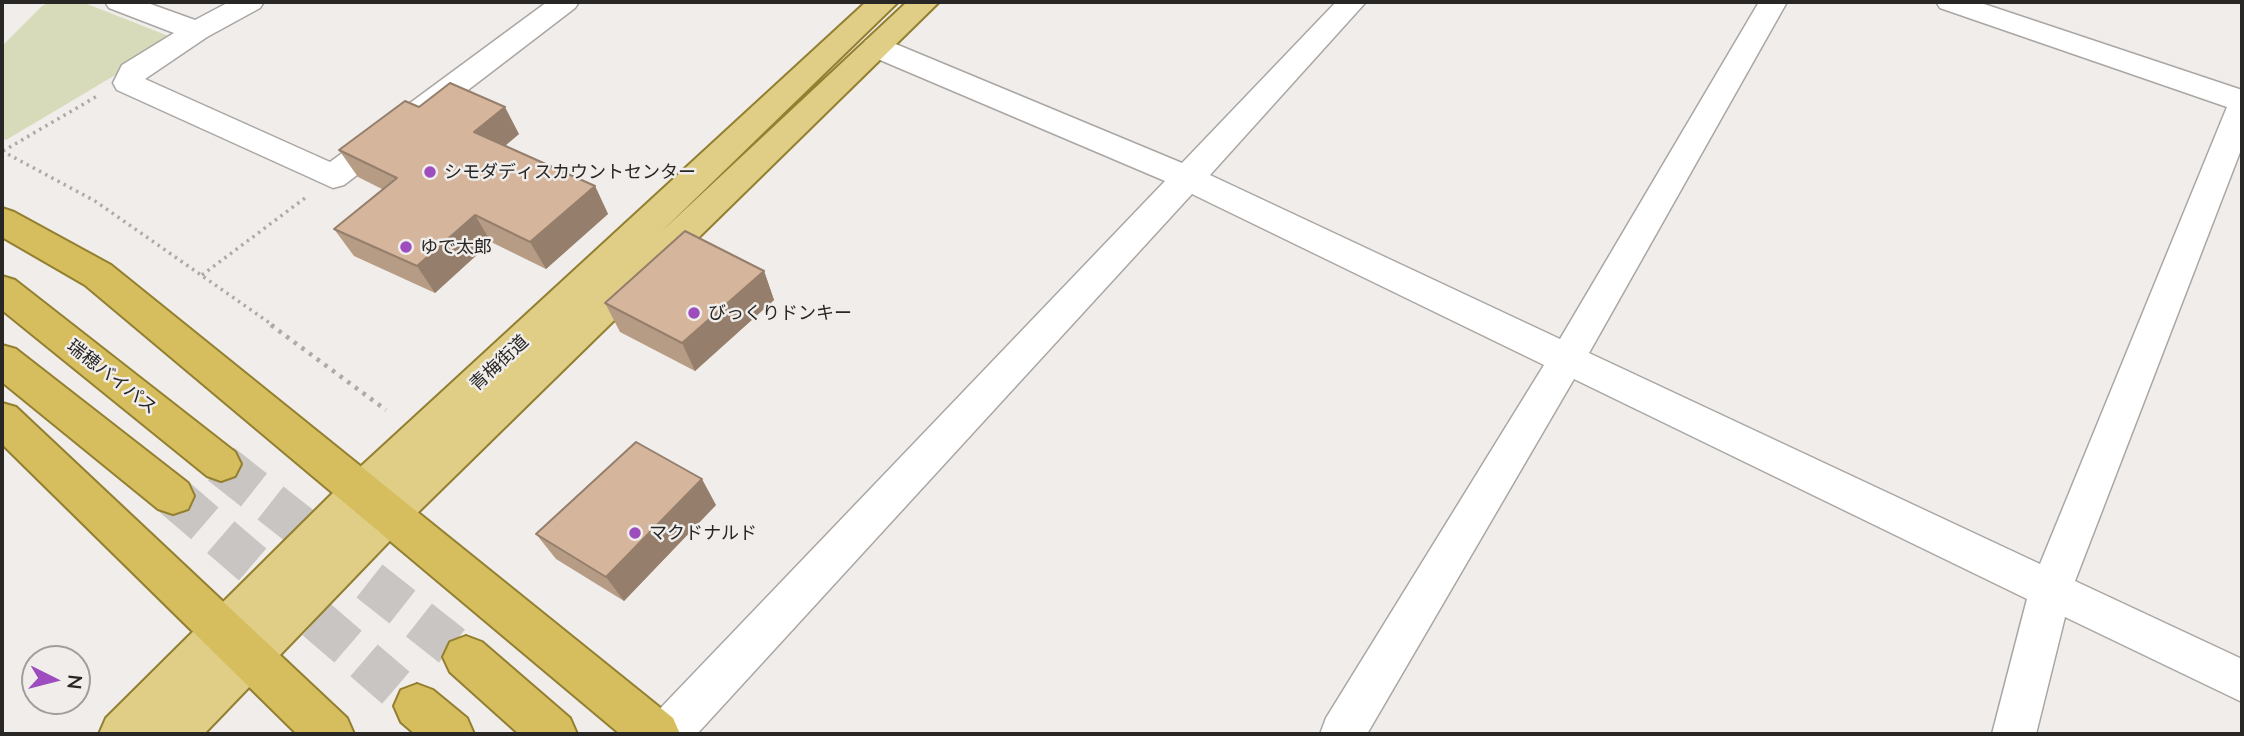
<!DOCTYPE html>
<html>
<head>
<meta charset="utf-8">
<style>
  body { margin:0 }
  #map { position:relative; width:2244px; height:736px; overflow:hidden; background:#f0edea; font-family:Lato,sans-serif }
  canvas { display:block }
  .frame { position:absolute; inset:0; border:4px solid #282726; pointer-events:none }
  .north { position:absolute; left:21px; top:645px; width:70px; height:70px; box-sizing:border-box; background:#f0edea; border:2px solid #a09e9c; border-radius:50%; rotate:96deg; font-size:19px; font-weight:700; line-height:28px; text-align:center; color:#282726 }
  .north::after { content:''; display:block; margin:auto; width:24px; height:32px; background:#9d4dbd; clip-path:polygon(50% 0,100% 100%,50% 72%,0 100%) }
</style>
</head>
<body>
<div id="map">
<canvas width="2244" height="736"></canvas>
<div class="frame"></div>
<div class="north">N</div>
</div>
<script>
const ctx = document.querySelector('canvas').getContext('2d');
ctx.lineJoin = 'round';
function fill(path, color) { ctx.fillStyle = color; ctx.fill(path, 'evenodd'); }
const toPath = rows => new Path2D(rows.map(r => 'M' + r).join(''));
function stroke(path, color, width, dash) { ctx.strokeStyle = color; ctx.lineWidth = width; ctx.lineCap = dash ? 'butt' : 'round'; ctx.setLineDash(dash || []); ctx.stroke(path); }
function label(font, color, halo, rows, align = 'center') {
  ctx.font = font + ' Lato,"Noto Sans JP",sans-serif'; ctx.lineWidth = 5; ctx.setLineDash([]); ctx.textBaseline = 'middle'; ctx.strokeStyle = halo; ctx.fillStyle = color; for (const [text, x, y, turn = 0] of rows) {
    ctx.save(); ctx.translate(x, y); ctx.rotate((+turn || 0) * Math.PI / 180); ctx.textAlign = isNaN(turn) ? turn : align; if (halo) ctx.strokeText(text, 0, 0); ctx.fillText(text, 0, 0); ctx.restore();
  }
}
fill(toPath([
  [50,2,82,2,176,39,6,140,2,138,2,46,42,6]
]), '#d8dbba');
stroke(toPath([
  [221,464,466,657],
  [173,496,417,706]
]), '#c8c5c3', 42, [42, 21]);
const minor = toPath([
  [105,2,145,2,195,20,229,2,264,2,260,8,207,37,145,79,330,162,547,2,579,2,575,8,344,185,333,188,117,90,113,83,122,65,174,33,109,8,105,2],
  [1336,2,1366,2,1210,175,1560,339,1759,2,1787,2,1589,353,2040,564,2227,107,1940,8,1936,2,1978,2,2242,90,2242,147,2075,581,2242,659,2242,702,2065,617,2036,734,1992,734,2027,599,1574,379,1367,734,1320,734,1326,718,1544,365,1192,194,697,734,645,734,651,718,1165,181,866,54,861,47,866,40,876,38,886,40,1182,163,1336,2]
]);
const primary = toPath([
  [866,2,898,2,661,232,907,2,939,2,404,526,204,734,99,734,106,718,346,480,866,2]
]);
const trunk = toPath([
  [2,208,14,212,111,265,673,718,680,734,620,734,85,285,2,237,2,208],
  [2,276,15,280,235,452,241,464,235,476,221,481,207,476,2,310,2,276],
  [2,345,16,349,188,483,194,496,188,509,173,514,158,509,2,382,2,345],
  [2,403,16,407,347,718,354,734,297,734,2,444,2,403],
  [466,636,482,642,570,718,577,734,519,734,450,672,443,657,450,642,466,636],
  [417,684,433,690,467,718,474,734,415,734,401,722,394,706,401,690,417,684]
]);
stroke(minor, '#a9a6a3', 3);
stroke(primary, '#937f30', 4);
stroke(trunk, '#937f30', 4);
stroke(toPath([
  [2,151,95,201,274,326],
  [3,151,99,95],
  [202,275,305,198]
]), '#adaba9', 3.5, [2.5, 4.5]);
stroke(toPath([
  [271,325,386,410]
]), '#adaba9', 4.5, [3.5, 6]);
fill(minor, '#fff');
fill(primary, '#e0ce86');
fill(trunk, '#d6be5e');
fill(toPath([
  [419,107,519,134,505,146,595,186,608,214,546,269,491,242,435,293,354,256,334,229,382,189,358,177,339,150],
  [764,271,774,300,695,371,620,332,605,303],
  [716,505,624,601,556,559,536,534]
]), '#b79c85');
fill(toPath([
  [505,107,519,134,489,159,474,132],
  [595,186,608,214,546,269,530,242],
  [475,215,491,242,435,293,417,266],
  [764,271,774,300,695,371,682,343],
  [702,479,716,505,624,601,606,577]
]), '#957f6c');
const building = toPath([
  [450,83,505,107,474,132,595,186,530,242,475,215,417,266,334,229,397,178,339,150,405,101,419,107,450,83],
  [685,231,764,271,682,343,605,303,685,231],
  [636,442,702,479,606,577,536,534,636,442]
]);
fill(building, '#d5b59b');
stroke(building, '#957f6c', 2);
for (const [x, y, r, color] of [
  [430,172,7,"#9d4dbd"],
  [406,247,7,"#9d4dbd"],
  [694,313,7,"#9d4dbd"],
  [635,533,7,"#9d4dbd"]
]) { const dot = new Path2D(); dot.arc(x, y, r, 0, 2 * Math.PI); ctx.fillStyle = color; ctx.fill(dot); stroke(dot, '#f0edea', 2.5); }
label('18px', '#282726', '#f0edea', [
  ["シモダディスカウントセンター",444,172],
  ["ゆで太郎",420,247],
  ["びっくりドンキー",708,313],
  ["マクドナルド",649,533]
], 'left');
label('18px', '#282726', '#f0edea', [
  ["青梅街道",499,363,-43],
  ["瑞穂バイパス",112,377,38]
]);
</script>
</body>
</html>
